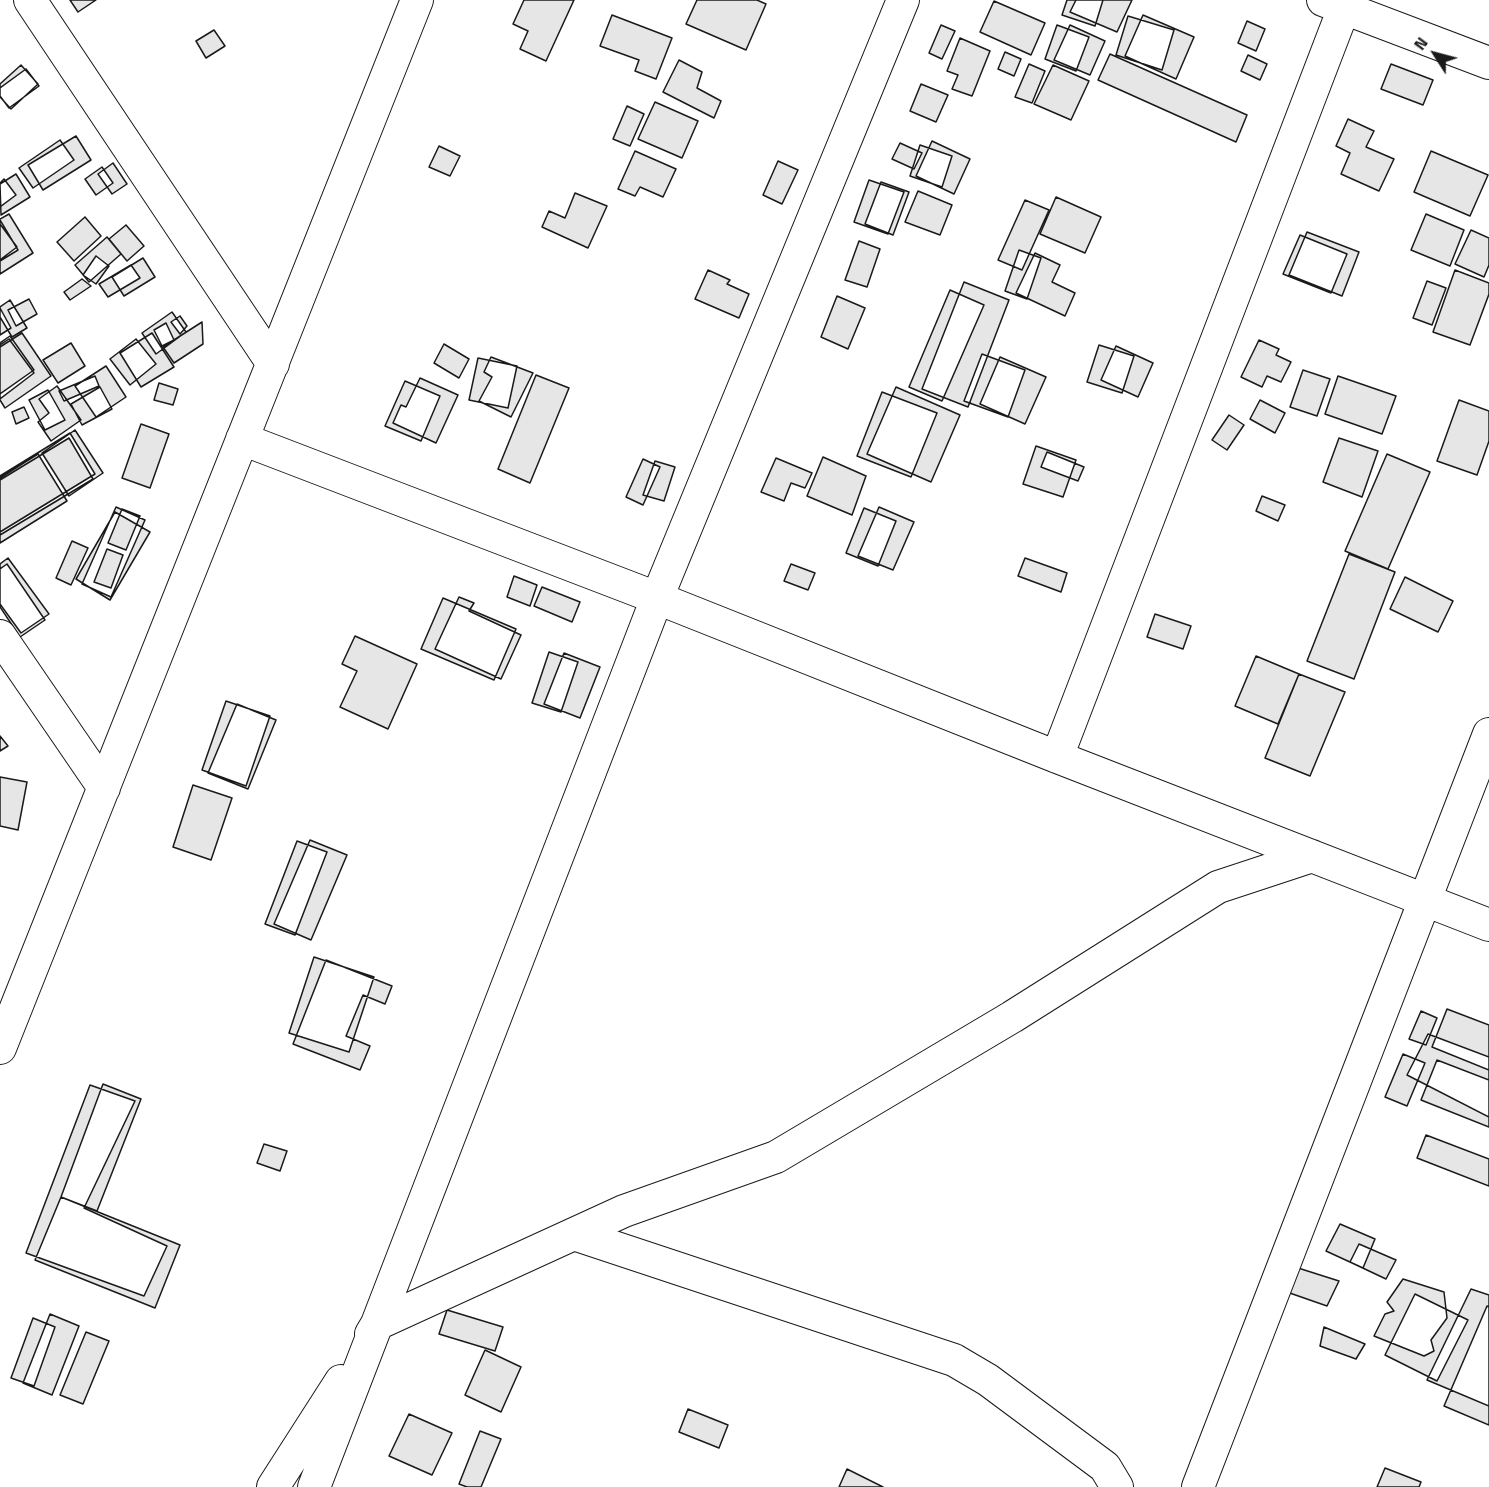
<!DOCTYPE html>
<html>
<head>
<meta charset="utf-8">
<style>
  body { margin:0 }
  #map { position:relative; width:1489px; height:1487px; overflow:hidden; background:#fff; font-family:"Titillium Web",sans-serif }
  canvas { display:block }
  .north { position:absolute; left:1405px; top:24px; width:60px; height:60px; -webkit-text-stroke:4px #fff; paint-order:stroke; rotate:306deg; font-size:16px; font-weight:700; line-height:24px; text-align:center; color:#1a1a1a }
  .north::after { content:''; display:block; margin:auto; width:21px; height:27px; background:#1a1a1a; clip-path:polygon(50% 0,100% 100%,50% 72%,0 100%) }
</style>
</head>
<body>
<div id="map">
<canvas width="1489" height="1487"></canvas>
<div class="north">N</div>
</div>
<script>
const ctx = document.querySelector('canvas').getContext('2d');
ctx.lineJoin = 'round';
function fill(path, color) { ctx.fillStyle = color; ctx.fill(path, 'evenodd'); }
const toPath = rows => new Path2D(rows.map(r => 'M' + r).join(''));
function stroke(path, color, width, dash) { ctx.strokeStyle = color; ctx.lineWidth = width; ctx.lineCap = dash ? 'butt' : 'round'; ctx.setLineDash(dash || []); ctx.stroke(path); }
const building = toPath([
  [70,0,96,0,78,12,70,0],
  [524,0,574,0,546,61,520,49,528,31,513,24,524,0],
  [697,0,757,0,766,4,746,50,686,24,697,0],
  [1067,0,1103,0,1095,26,1062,15,1067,0],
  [1076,0,1132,0,1117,32,1070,12,1076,0],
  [994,1,1045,23,1031,55,980,32,994,1],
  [612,15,672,38,656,79,635,71,639,60,600,46,612,15],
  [1143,15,1194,37,1176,79,1125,56,1143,15],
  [1128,16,1174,30,1162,70,1116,55,1128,16],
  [1247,21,1265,29,1256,51,1238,43,1247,21],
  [941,25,955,31,942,59,929,53,941,25],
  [1057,25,1089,37,1076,71,1045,59,1057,25],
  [1070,25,1105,41,1090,75,1054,60,1070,25],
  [214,30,225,46,206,58,196,41,214,30],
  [960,38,990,51,972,96,952,89,958,75,947,71,960,38],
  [1005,52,1021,59,1014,76,998,69,1005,52],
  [1110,54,1247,115,1236,142,1098,80,1110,54],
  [1248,55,1267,64,1260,80,1241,71,1248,55],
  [679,60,702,72,697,88,721,101,714,118,663,92,679,60],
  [1029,64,1045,71,1032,103,1015,97,1029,64],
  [1391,64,1433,80,1423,105,1381,89,1391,64],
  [21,65,38,84,11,109,0,97,0,84,21,65],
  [1053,65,1089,81,1071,120,1034,104,1053,65],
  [26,69,39,86,9,108,0,96,0,88,26,69],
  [921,84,948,95,936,122,910,111,921,84],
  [655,102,698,121,682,158,638,139,655,102],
  [627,106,644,114,630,146,613,139,627,106],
  [1348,119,1374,131,1366,147,1394,159,1379,191,1341,174,1350,153,1336,146,1348,119],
  [76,136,91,160,43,190,28,165,76,136],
  [60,140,74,160,33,188,19,168,60,140],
  [932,141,970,159,954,194,916,176,932,141],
  [900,143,922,153,914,169,892,159,900,143],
  [920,145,952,156,942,187,910,176,920,145],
  [439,146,460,156,450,176,429,167,439,146],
  [635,151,676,169,663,197,640,187,635,196,618,189,635,151],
  [1431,151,1488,175,1470,216,1414,192,1431,151],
  [778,161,798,170,782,204,763,195,778,161],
  [113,163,127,184,112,194,98,174,113,163],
  [102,167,113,183,96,195,85,179,102,167],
  [16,174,30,197,1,215,0,184,16,174],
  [4,179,16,195,0,207,0,183,4,179],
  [869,180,904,192,888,234,854,222,869,180],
  [881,182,909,192,893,235,865,224,881,182],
  [918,191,952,205,940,235,905,222,918,191],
  [575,193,607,206,588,248,542,227,549,211,565,218,575,193],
  [1056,197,1101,217,1085,253,1040,234,1056,197],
  [1025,200,1049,210,1022,270,998,260,1025,200],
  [9,214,33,253,0,274,0,219,9,214],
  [1426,214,1464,230,1450,266,1411,250,1426,214],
  [85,217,101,236,74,261,57,242,85,217],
  [0,220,18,250,0,261,0,220],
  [0,224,17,247,0,260,0,224],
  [126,225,144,246,127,261,109,239,126,225],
  [1471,230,1489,238,1489,265,1484,277,1455,264,1471,230],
  [1307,232,1359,252,1342,296,1289,275,1307,232],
  [1300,235,1347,254,1331,293,1283,274,1300,235],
  [107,237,121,254,89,282,75,265,107,237],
  [859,241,880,249,867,287,845,280,859,241],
  [1019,250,1041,258,1027,299,1005,291,1019,250],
  [1035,253,1060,265,1052,282,1075,293,1065,316,1016,293,1035,253],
  [96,256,109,266,96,284,83,275,96,256],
  [143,258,155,277,124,296,112,277,143,258],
  [131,265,140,278,108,297,99,284,131,265],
  [708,270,730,280,727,284,749,294,739,318,695,299,708,270],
  [1455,270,1489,283,1489,294,1470,345,1433,332,1455,270],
  [82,279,91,286,70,300,64,292,82,279],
  [1427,281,1446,288,1432,325,1413,318,1427,281],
  [964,282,1009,300,968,407,922,389,964,282],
  [950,290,984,305,942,401,909,387,950,290],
  [837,296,865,308,848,349,821,337,837,296],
  [29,299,37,314,16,326,8,310,29,299],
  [10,300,27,328,12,337,0,317,0,307,10,300],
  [0,308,11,328,0,335,0,308],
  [172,312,186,332,156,354,142,333,172,312],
  [180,316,187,326,180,334,171,322,180,316],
  [202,322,203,344,174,363,163,347,202,322],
  [166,323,174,340,162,346,154,330,166,323],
  [22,333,51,376,5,408,0,400,0,347,22,333],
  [152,333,174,367,141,387,120,353,152,333],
  [10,336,34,370,0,394,0,343,10,336],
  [9,339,34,373,0,399,0,345,9,339],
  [136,339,156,364,130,385,110,359,136,339],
  [1259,340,1279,349,1276,355,1291,362,1281,382,1267,376,1262,387,1241,377,1259,340],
  [71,343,85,366,58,383,43,360,71,343],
  [444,344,469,359,459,378,434,363,444,344],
  [1099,345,1134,356,1122,393,1087,382,1099,345],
  [1116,346,1153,363,1138,397,1101,380,1116,346],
  [982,354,1025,370,1008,417,964,401,982,354],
  [491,357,533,373,511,417,479,401,492,377,484,372,491,357],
  [1000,357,1046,377,1025,424,980,404,1000,357],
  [478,358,517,366,508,408,469,400,478,358],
  [106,366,126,397,96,417,75,386,106,366],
  [1303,370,1330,379,1317,416,1290,407,1303,370],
  [536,375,569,388,530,483,498,469,536,375],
  [95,376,99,386,64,401,59,391,95,376],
  [1338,376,1396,396,1382,434,1325,414,1338,376],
  [420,378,458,395,436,443,393,423,401,405,406,407,420,378],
  [405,381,440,396,421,441,385,426,405,381],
  [159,383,178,389,173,405,154,400,159,383],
  [57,386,81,420,51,441,38,422,49,413,39,399,57,386],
  [100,387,112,409,82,425,71,404,100,387],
  [896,387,960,415,931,482,867,454,896,387],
  [48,390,65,420,45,430,29,400,48,390],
  [882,392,937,413,911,477,857,456,882,392],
  [1260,400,1285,413,1275,433,1250,419,1260,400],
  [1459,400,1489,411,1489,441,1477,475,1437,461,1459,400],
  [24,407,29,418,16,424,12,412,24,407],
  [1229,415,1244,425,1227,450,1212,440,1229,415],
  [141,424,169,434,150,488,122,478,141,424],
  [75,430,103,473,69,496,42,453,75,430],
  [70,433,95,474,0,532,0,476,70,433],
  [69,438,93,479,0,535,0,480,69,438],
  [1339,438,1378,451,1362,497,1323,482,1339,438],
  [1036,446,1076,460,1063,497,1023,484,1036,446],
  [1047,452,1084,467,1078,481,1041,467,1047,452],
  [38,454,67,501,0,543,0,478,38,454],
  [1387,454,1430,472,1388,569,1345,551,1387,454],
  [823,457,866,476,852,515,807,496,823,457],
  [776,458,812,473,805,488,791,483,784,501,761,492,776,458],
  [643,459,660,467,643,505,626,497,643,459],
  [655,461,675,467,664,501,643,495,655,461],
  [1262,496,1285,505,1278,521,1256,511,1262,496],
  [116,507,145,520,111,597,82,584,116,507],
  [879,507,914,522,893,570,858,556,879,507],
  [864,508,896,521,878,566,846,553,864,508],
  [122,509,140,516,126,550,108,543,122,509],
  [115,512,150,532,110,600,76,579,115,512],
  [72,541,88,548,71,585,56,578,72,541],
  [107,549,123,555,111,588,94,582,107,549],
  [1349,554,1395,572,1354,679,1307,661,1349,554],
  [8,558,49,614,21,633,0,604,0,564,8,558],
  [1025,558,1067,573,1061,592,1018,576,1025,558],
  [7,564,45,620,20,637,0,607,0,569,7,564],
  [791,564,815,573,808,590,784,581,791,564],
  [514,576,537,585,530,606,507,597,514,576],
  [1405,577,1453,601,1438,632,1390,609,1405,577],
  [542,587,580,602,572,622,534,606,542,587],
  [459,597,474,603,469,611,521,635,501,679,435,649,459,597],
  [443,598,516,629,494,680,421,649,443,598],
  [1155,614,1191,626,1183,649,1147,637,1155,614],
  [355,636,417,664,388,729,340,707,357,671,342,664,355,636],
  [549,652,578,662,561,712,532,703,549,652],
  [564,653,600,667,580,718,544,704,564,653],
  [1256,656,1299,674,1278,724,1235,706,1256,656],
  [1299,674,1345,692,1310,776,1265,758,1299,674],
  [226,701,270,716,246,786,202,770,226,701],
  [237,704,276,720,248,789,208,773,237,704],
  [0,736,8,746,0,751,0,736],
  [0,777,27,782,18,830,0,826,0,777],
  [193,785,232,798,211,860,173,847,193,785],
  [310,840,347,855,311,940,274,924,310,840],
  [297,841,327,852,295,935,265,924,297,841],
  [314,957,374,977,349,1052,289,1033,314,957],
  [326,960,392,986,385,1004,363,995,346,1036,370,1046,360,1070,293,1044,326,960],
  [1447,1009,1489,1025,1489,1070,1432,1047,1447,1009],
  [1421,1011,1437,1018,1426,1045,1409,1039,1421,1011],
  [1428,1034,1489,1057,1489,1117,1407,1075,1428,1034],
  [1403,1054,1425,1063,1407,1106,1385,1097,1403,1054],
  [1437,1060,1489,1080,1489,1127,1421,1100,1437,1060],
  [103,1084,141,1099,97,1211,61,1197,103,1084],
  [90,1085,135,1101,84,1208,167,1246,144,1296,26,1253,90,1085],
  [1426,1135,1489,1159,1489,1186,1417,1158,1426,1135],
  [264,1144,287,1151,280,1171,257,1163,264,1144],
  [61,1197,180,1245,155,1308,35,1260,61,1197],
  [1340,1224,1375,1239,1363,1268,1326,1251,1340,1224],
  [1359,1244,1396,1260,1386,1279,1350,1262,1359,1244],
  [1295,1267,1339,1281,1327,1306,1284,1291,1295,1267],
  [1403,1279,1444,1292,1447,1318,1431,1340,1434,1351,1424,1356,1374,1336,1385,1314,1394,1311,1387,1302,1403,1279],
  [1471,1289,1489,1295,1489,1406,1427,1380,1471,1289],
  [1415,1294,1468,1320,1437,1381,1385,1355,1415,1294],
  [1487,1306,1489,1307,1489,1425,1444,1406,1487,1306],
  [447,1310,503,1327,495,1351,439,1334,447,1310],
  [50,1314,79,1326,52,1395,23,1383,50,1314],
  [33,1318,55,1327,34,1386,11,1378,33,1318],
  [1324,1327,1365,1344,1356,1359,1320,1346,1324,1327],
  [86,1332,109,1341,83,1404,60,1395,86,1332],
  [485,1350,521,1367,501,1412,465,1395,485,1350],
  [688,1409,728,1425,719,1448,679,1432,688,1409],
  [409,1414,452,1433,432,1475,389,1456,409,1414],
  [480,1431,501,1439,481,1487,467,1487,459,1484,480,1431],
  [1385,1468,1421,1482,1419,1487,1377,1487,1385,1468],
  [847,1469,883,1487,839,1487,847,1469]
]);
fill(building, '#e6e6e6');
stroke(building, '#1a1a1a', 1.5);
const street = toPath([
  [30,0,273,364],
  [1323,0,1489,63],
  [242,439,657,598,1057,757,1489,925],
  [0,636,104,788],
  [1057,757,1347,0],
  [0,1048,417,0],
  [574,1234,954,1360,988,1380,1105,1467,1117,1487],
  [371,1334,377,1324,624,1211,776,1157,1012,1017,1218,887,1312,856],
  [273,1487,341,1381],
  [314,1487,657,598,903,0],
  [1198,1487,1489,734]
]);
stroke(street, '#1a1a1a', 34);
stroke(street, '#fff', 32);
</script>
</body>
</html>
